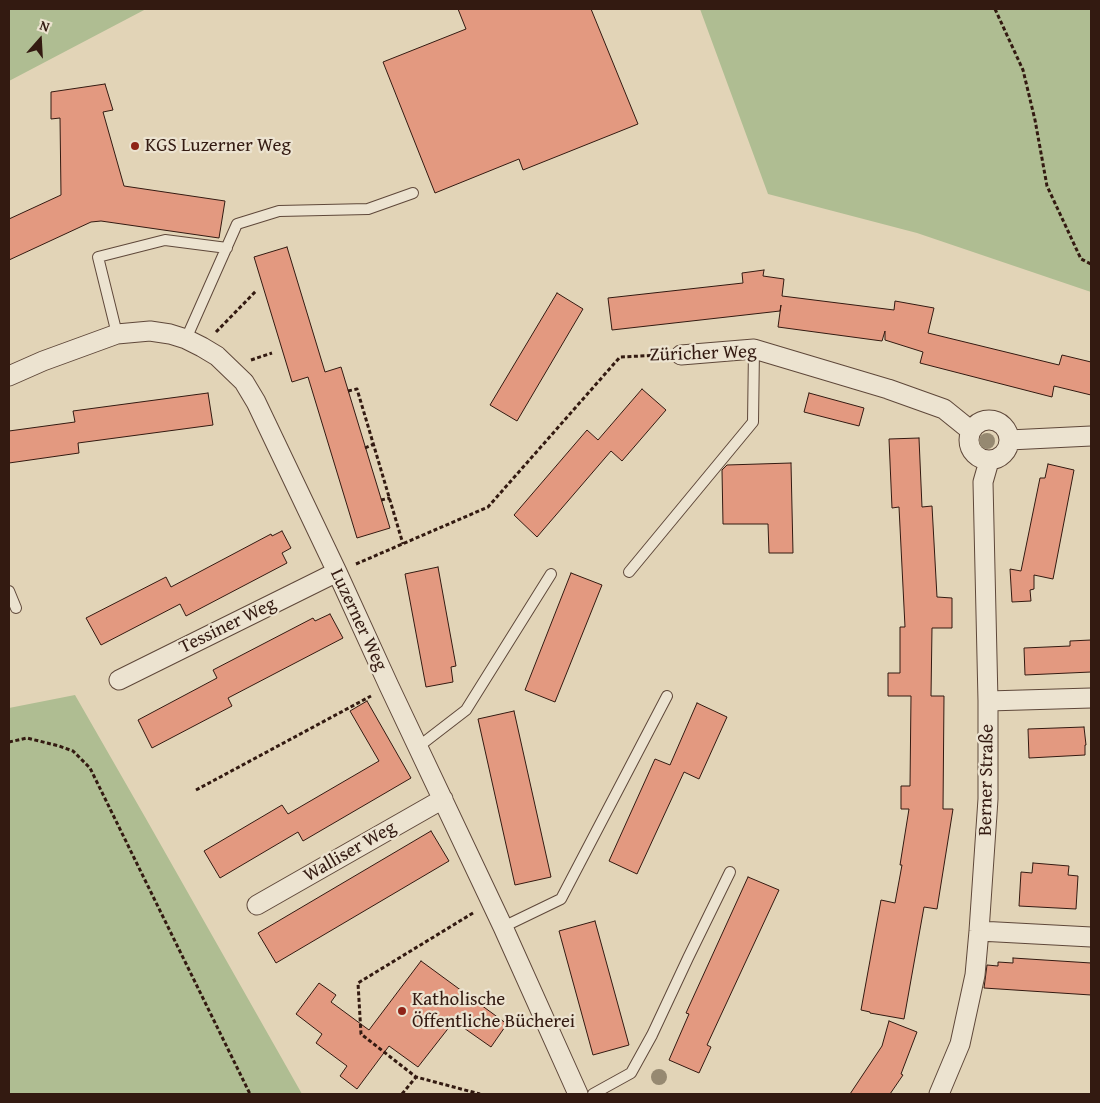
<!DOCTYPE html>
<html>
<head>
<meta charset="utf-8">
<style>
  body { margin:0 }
  #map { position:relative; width:1100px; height:1103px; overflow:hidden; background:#e2d4b7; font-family:"Gentium Book Plus",serif }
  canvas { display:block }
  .frame { position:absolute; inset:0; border:10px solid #331a11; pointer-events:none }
  .north { position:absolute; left:15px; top:15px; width:50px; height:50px; -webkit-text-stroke:4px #ece3d0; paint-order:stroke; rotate:19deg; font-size:14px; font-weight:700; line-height:20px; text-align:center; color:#331a11 }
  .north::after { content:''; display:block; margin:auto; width:18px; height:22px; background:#331a11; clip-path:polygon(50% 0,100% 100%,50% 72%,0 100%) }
</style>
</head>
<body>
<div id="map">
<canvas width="1100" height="1103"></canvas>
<div class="frame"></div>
<div class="north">N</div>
</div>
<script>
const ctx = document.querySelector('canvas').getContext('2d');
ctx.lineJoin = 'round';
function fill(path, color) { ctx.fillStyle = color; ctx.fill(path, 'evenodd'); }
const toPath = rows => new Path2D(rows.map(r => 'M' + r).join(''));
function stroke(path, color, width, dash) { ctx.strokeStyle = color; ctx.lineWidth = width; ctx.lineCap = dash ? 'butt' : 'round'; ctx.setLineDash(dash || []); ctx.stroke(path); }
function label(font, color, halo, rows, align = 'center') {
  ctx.font = font + ' "Gentium Book Plus",serif'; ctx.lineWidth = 4.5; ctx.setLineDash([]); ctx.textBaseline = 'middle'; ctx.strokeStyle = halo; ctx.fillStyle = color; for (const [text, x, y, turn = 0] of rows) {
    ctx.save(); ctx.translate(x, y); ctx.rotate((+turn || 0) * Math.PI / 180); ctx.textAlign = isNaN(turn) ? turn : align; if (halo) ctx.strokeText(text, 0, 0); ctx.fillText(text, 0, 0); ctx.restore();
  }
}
fill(toPath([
  [9,9,146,9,9,81],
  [700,9,1091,9,1091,292,917,233,768,194],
  [75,695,145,817,302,1094,9,1094,9,708]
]), '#afbd92');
const building = toPath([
  [458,9,591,9,638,124,523,170,519,159,435,193,383,62,466,29,458,9],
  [105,84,113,110,103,112,124,186,225,201,219,238,101,221,91,222,9,260,9,219,61,195,60,118,51,119,51,92,105,84],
  [287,247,325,372,341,367,390,528,357,538,308,377,292,382,254,257,287,247],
  [764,270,763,276,784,279,782,296,894,310,895,301,934,308,928,333,1059,365,1062,355,1091,362,1091,395,1054,386,1052,397,920,363,923,352,885,340,885,331,882,341,778,327,781,305,780,311,612,330,608,298,743,283,742,273,764,270],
  [557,293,583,309,517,421,490,405,557,293],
  [642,389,666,410,622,461,611,451,537,537,514,515,587,430,598,440,642,389],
  [208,393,213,425,78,443,79,453,9,463,9,431,75,422,73,411,208,393],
  [809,393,864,408,859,426,804,412,809,393],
  [919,438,922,507,932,506,937,597,952,598,952,628,932,628,931,696,944,696,943,809,953,809,937,909,924,907,904,1019,870,1013,870,1012,861,1010,881,900,895,903,902,865,900,865,909,809,901,809,901,786,910,786,911,696,888,696,888,673,900,673,900,627,905,627,899,507,892,508,889,439,919,438],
  [791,463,793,553,769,553,768,524,723,524,722,470,727,465,791,463],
  [1048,464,1074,470,1053,579,1034,575,1034,589,1030,590,1031,601,1012,602,1010,569,1021,571,1040,478,1045,478,1048,464],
  [282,531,291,548,282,553,287,563,186,616,180,604,101,645,86,618,166,577,171,587,271,534,272,536,282,531],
  [438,567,456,666,451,667,453,682,426,687,405,574,438,567],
  [571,573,602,585,555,702,525,690,571,573],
  [330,614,343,638,228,698,232,706,152,748,138,720,217,678,213,670,313,618,315,621,330,614],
  [1091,640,1091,672,1025,675,1024,648,1070,646,1070,641,1091,640],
  [367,701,411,778,303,841,298,832,220,878,204,851,282,805,288,814,379,761,350,711,367,701],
  [697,703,727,717,699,779,684,772,637,874,609,861,655,759,670,765,697,703],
  [514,711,551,877,515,885,478,719,514,711],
  [1084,727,1086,745,1085,745,1085,755,1029,758,1028,729,1084,727],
  [431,831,449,861,276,963,258,933,431,831],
  [1033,863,1069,866,1068,875,1078,876,1076,909,1019,906,1021,872,1032,873,1033,863],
  [748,877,779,890,707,1045,711,1047,699,1073,669,1060,689,1014,686,1013,748,877],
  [595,921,629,1045,593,1055,559,931,595,921],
  [1013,958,1091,963,1091,995,984,988,987,965,998,966,998,962,1013,963,1013,958],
  [421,961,507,1024,491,1047,454,1021,418,1067,389,1046,357,1089,340,1076,347,1066,316,1043,322,1034,296,1014,319,983,336,995,331,1002,369,1030,421,961],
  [889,1021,917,1032,901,1074,903,1075,890,1094,850,1094,882,1046,889,1021]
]);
fill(building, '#e39980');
stroke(building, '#331a11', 1);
const service = toPath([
  [117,334,98,257,165,240,227,248],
  [186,339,237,224,279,211,368,209,413,193],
  [629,572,753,422,754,349],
  [9,591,16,608],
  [418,747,466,710,551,574],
  [503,927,561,899,667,696],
  [593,1094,631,1073,652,1035,688,958,730,872]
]);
const minor = toPath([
  [681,355,754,349,888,389,944,409,970,430],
  [9,376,43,361,117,334,150,331,170,334,186,339,202,347,217,356,244,382,256,402,337,572,389,686,503,927,578,1094],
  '969 440a20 20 0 1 1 40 0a20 20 0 1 1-40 0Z',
  [1009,440,1091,436],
  [119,680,337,572],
  [988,701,1091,698],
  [257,905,443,799],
  [979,931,1091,937],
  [939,1094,960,1044,975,975,979,931,988,799,988,701,983,482,989,461]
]);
stroke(service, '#5f483a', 12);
stroke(minor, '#5f483a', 21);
stroke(toPath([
  [995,9,1023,70,1035,120,1047,186,1081,259,1091,264],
  [216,332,256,291],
  [251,360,272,353],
  [348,391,357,389,403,544],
  [365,448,374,444],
  [381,500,390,498],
  [356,564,488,507,620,357,662,355],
  [9,742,27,738,59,746,73,751,90,768,250,1094],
  [196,790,371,696],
  [473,913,358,983,361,1034,416,1077,480,1094],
  [402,1094,416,1077]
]), '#331a11', 3, [4, 2.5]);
stroke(service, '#ece3d0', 10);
stroke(minor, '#ece3d0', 19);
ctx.fillStyle = '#968971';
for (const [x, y] of [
  [987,441],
  [659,1077]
]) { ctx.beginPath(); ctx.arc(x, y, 8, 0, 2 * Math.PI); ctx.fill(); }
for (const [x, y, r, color] of [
  [135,146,5,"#8f2418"],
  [402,1011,5,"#8f2418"]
]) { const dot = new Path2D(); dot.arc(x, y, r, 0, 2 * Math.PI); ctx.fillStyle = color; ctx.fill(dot); stroke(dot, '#ece3d0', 2); }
label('19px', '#331a11', '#ece3d0', [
  ["KGS Luzerner Weg",145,146],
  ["Katholische",412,1000],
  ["Öffentliche Bücherei",412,1022]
], 'left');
label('19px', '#331a11', '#ece3d0', [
  ["Züricher Weg",703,354,-2],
  ["Luzerner Weg",358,620,65],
  ["Tessiner Weg",228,626,-26],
  ["Berner Straße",987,780,-89],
  ["Walliser Weg",350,852,-30]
]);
</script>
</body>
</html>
